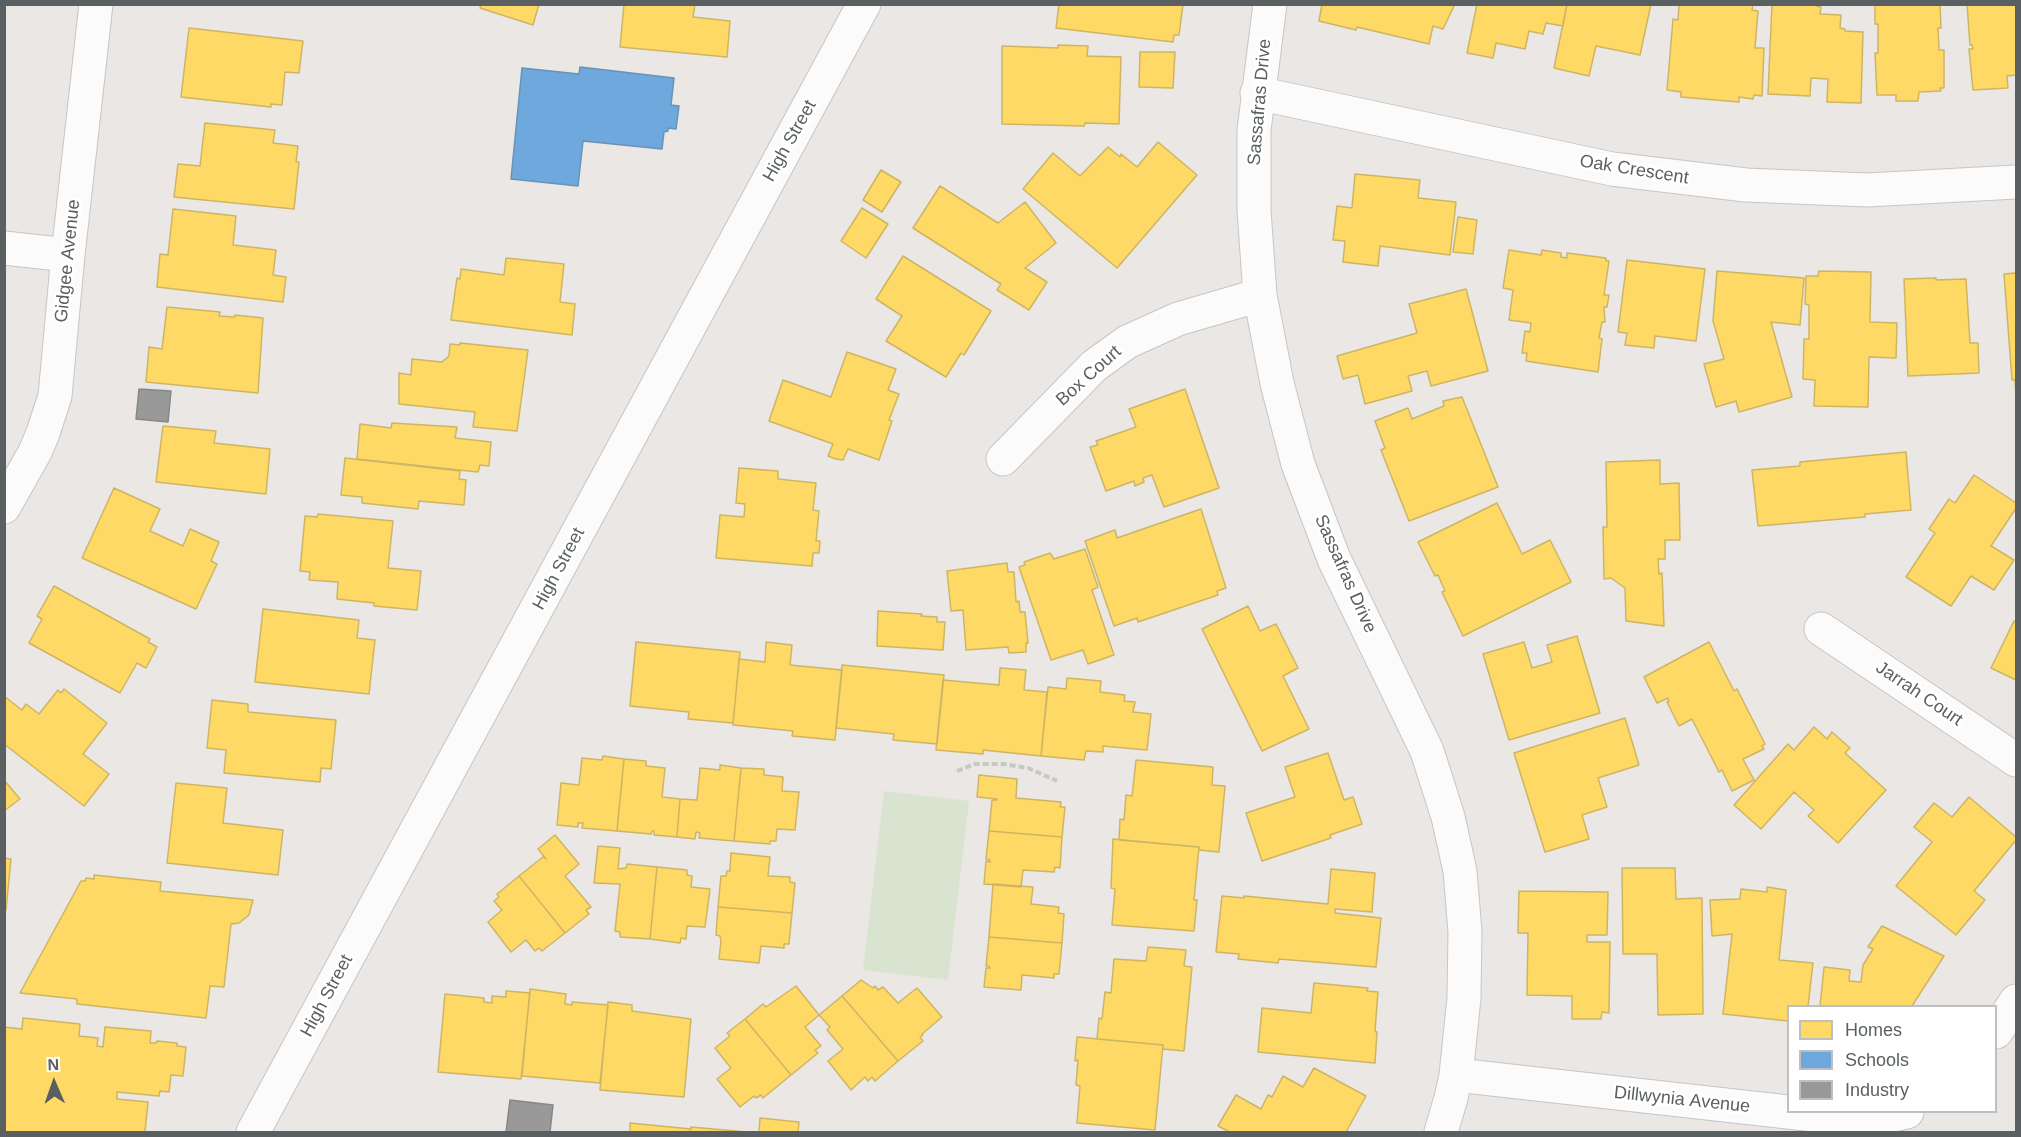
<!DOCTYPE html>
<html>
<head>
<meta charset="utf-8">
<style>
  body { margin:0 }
  #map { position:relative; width:2021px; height:1137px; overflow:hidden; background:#eae7e4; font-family:Arial,sans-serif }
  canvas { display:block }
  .frame { position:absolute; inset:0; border:6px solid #5a6061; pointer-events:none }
  .legend { position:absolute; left:1787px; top:1005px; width:210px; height:108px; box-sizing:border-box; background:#fff; border:2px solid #bdbfc0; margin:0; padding:8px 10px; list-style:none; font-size:18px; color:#5a6061 }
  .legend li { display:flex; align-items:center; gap:12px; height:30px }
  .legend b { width:30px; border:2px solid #bdbfc0 }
  .north { position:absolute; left:24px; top:1053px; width:60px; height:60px; -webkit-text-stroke:4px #fff; paint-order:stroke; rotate:358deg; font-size:16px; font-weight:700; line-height:24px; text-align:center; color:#5a6061 }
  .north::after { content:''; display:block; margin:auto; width:21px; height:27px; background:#5a6061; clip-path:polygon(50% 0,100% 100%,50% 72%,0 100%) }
</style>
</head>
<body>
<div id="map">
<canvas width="2021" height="1137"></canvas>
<div class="frame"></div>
<ul class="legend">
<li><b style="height:16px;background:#ffd966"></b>Homes</li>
<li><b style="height:16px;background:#6fa8dc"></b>Schools</li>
<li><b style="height:16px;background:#999"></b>Industry</li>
</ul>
<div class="north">N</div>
</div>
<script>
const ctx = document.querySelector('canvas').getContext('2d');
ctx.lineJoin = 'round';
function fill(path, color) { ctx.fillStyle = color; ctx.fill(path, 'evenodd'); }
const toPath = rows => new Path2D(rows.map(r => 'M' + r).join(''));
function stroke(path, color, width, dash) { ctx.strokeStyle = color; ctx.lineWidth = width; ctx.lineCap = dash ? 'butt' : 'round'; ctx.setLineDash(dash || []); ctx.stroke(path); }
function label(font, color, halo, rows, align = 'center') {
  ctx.font = font + ' Arial,sans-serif'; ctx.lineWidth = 6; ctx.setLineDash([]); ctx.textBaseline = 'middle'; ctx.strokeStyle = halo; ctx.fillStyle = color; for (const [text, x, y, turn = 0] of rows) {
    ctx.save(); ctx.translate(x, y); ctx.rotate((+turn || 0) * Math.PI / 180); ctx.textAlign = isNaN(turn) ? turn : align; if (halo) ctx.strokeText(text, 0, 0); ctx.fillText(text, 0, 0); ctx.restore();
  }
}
fill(toPath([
  [884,791,969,801,948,980,863,970]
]), '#d8e4d0');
const homes = toPath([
  [481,4,539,4,533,25,480,8,481,4],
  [624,4,695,4,693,17,730,21,727,57,620,47,624,4],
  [1059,4,1183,4,1179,35,1174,35,1173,42,1056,28,1059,4],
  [1322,4,1455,4,1443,29,1433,26,1429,44,1357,27,1356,30,1319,21,1322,4],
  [1477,4,1567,4,1563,26,1546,23,1543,34,1529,31,1525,49,1496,43,1493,58,1467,53,1477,4],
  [1567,4,1651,4,1640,55,1596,46,1589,76,1554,68,1567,4],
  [1679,4,1753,4,1752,10,1758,11,1755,48,1764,48,1762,96,1754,95,1753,99,1739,97,1739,102,1681,97,1681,92,1667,90,1673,19,1678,20,1679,4],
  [1772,4,1816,4,1816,6,1821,7,1820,14,1841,15,1840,28,1845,29,1845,31,1863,32,1861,103,1827,102,1828,79,1811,78,1810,96,1768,94,1772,4],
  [1875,4,1940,4,1941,28,1938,28,1939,50,1944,50,1944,88,1940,88,1941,91,1919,92,1918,101,1896,101,1896,95,1877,95,1875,53,1878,53,1878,24,1875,24,1875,4],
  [1967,4,2016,4,2016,75,2007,76,2008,88,1973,90,1969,49,1973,49,1972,45,1970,45,1967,4],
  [189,28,303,41,299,73,285,72,282,105,271,104,271,107,181,97,189,28],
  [1058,45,1088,46,1087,56,1121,57,1119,124,1085,123,1084,126,1002,124,1002,46,1058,48,1058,45],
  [1140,52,1175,52,1173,88,1139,87,1140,52],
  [205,123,275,130,273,143,298,146,296,162,299,162,294,209,174,197,178,164,200,166,205,123],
  [1158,142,1197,175,1117,268,1023,189,1053,153,1080,176,1108,147,1120,157,1121,154,1137,167,1158,142],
  [881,170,901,182,882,212,863,200,881,170],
  [1355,174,1420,180,1418,198,1456,202,1450,255,1380,246,1378,266,1343,262,1345,241,1333,240,1337,206,1352,208,1355,174],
  [940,186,998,223,1025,202,1056,243,1025,268,1047,282,1029,310,997,290,1001,284,913,228,940,186],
  [862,208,888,224,866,258,841,241,862,208],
  [173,209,236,216,233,245,276,250,273,275,286,277,283,302,157,287,160,254,168,255,173,209],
  [1458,217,1477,220,1473,254,1453,252,1458,217],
  [1509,250,1541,255,1542,250,1561,253,1561,257,1567,258,1567,253,1606,258,1606,261,1609,261,1604,295,1609,295,1607,307,1604,307,1605,322,1602,322,1599,338,1602,339,1598,372,1526,361,1527,353,1522,353,1525,331,1530,332,1531,323,1509,320,1513,290,1503,288,1509,250],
  [903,256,991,311,964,355,961,353,946,377,886,341,902,316,876,299,903,256],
  [506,258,564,264,560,302,575,304,572,335,451,320,457,278,460,279,461,269,504,275,506,258],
  [1627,260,1705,269,1696,341,1655,336,1654,348,1625,345,1627,333,1618,332,1627,260],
  [1717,271,1804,278,1800,325,1771,322,1792,397,1739,412,1736,401,1716,407,1704,364,1724,359,1713,321,1717,271],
  [1819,271,1871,272,1870,322,1897,323,1896,358,1869,357,1868,407,1814,406,1815,380,1803,379,1804,339,1809,339,1809,305,1805,304,1806,276,1818,276,1819,271],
  [2016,273,2016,396,2015,380,2012,380,2004,274,2016,273],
  [1936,278,1936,280,1966,279,1970,343,1978,343,1979,373,1908,376,1904,279,1936,278],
  [1466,289,1488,371,1431,386,1427,371,1408,376,1412,391,1365,404,1358,375,1343,379,1337,356,1417,333,1409,304,1466,289],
  [167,307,220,312,219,316,235,317,235,315,263,318,258,393,146,382,149,347,162,349,167,307],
  [460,343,528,350,517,431,473,427,475,412,399,404,399,373,411,375,412,359,442,362,449,356,450,344,460,345,460,343],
  [847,352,896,369,888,390,899,394,889,420,892,421,879,460,848,449,843,460,836,459,828,456,833,444,769,421,783,380,831,397,847,352],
  [1185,389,1219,488,1164,507,1152,475,1143,478,1144,482,1135,486,1134,481,1106,491,1090,447,1098,445,1096,441,1136,427,1129,409,1185,389],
  [1462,397,1498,487,1409,521,1381,450,1385,448,1375,421,1408,408,1412,419,1444,406,1443,401,1462,397],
  [392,423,457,427,455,438,491,442,489,466,480,465,478,472,357,459,360,424,391,428,392,423],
  [163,426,216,431,214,443,270,449,266,494,156,482,163,426],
  [1906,452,1911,510,1865,514,1865,517,1758,526,1752,470,1800,466,1800,462,1906,452],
  [345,458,460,471,459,479,466,480,464,505,419,501,418,509,362,503,362,497,341,495,345,458],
  [1660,460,1660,484,1679,483,1680,540,1665,540,1665,559,1658,559,1659,574,1662,573,1664,626,1626,621,1625,588,1611,578,1604,579,1603,527,1607,527,1606,462,1660,460],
  [739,468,778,471,778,479,816,483,813,510,819,511,816,541,820,541,819,553,813,553,812,566,716,558,720,515,744,517,745,504,736,503,739,468],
  [1974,475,2016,503,2016,508,1991,546,2014,560,1994,590,1971,576,1951,606,1906,577,1935,533,1929,529,1949,499,1955,503,1974,475],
  [114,488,160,509,150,531,183,546,190,529,219,542,211,561,217,564,196,609,82,558,114,488],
  [1497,503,1522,554,1550,540,1571,582,1463,636,1442,592,1445,591,1438,575,1435,576,1418,542,1497,503],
  [1201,509,1226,588,1217,591,1218,595,1138,622,1137,618,1114,626,1085,541,1115,530,1117,538,1201,509],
  [318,514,393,521,388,568,421,571,417,610,374,606,374,603,337,599,338,582,309,580,310,572,300,571,305,516,317,517,318,514],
  [1085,549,1098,587,1092,590,1114,655,1088,664,1083,650,1051,660,1019,567,1025,565,1024,562,1050,553,1054,559,1085,549],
  [1007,563,1008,572,1014,572,1016,602,1019,601,1020,612,1025,612,1028,643,1026,643,1026,652,1009,653,1008,647,966,650,963,610,951,611,947,571,1007,563],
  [54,586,150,639,148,642,157,647,146,668,137,663,120,693,29,643,42,619,37,616,54,586],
  [1248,606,1260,631,1276,624,1298,668,1283,676,1309,729,1262,751,1202,629,1248,606],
  [263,609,359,620,357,638,375,640,369,694,255,682,263,609],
  [878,611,922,614,921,616,937,617,937,622,945,622,943,650,877,646,878,611],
  [2014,621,2016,622,2016,680,1991,668,2014,621],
  [1577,636,1600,713,1509,740,1483,654,1524,642,1532,668,1552,662,1547,645,1577,636],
  [636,642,740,652,733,723,688,719,689,712,630,706,636,642],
  [766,642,792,645,790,665,842,670,835,740,792,736,793,731,733,725,739,659,765,662,766,642],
  [1709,642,1734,691,1737,689,1765,744,1762,746,1764,749,1743,759,1754,780,1732,791,1722,770,1719,772,1692,719,1679,726,1667,702,1669,701,1668,698,1657,703,1644,677,1709,642],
  [842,665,944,675,937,744,893,740,894,734,836,728,842,665],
  [1000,668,1026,670,1024,690,1047,692,1041,756,983,750,983,754,936,750,943,680,999,685,1000,668],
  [1067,678,1101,681,1100,692,1125,695,1124,701,1135,702,1133,712,1151,714,1147,750,1103,746,1103,752,1086,751,1084,760,1041,756,1048,687,1066,689,1067,678],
  [64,689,107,723,83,754,109,774,84,806,4,744,4,696,22,710,26,704,39,714,58,690,61,693,64,689],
  [212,700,248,704,248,712,336,720,331,769,321,768,320,782,224,773,226,750,207,748,212,700],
  [1625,718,1639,765,1598,778,1607,807,1582,815,1589,839,1545,852,1514,753,1625,718],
  [1814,727,1827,739,1832,732,1850,748,1845,753,1886,790,1838,843,1808,816,1814,810,1794,792,1761,829,1734,805,1788,744,1794,750,1814,727],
  [1328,753,1344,800,1353,797,1362,824,1330,835,1331,838,1262,861,1246,813,1295,797,1285,767,1328,753],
  [603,756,624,759,617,831,582,828,583,823,578,823,578,827,557,825,561,783,579,785,582,758,602,760,603,756],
  [624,759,646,761,646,766,665,768,662,797,680,799,677,837,654,835,654,831,652,831,651,834,617,831,624,759],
  [1136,760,1213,767,1212,785,1225,786,1219,852,1199,850,1199,847,1119,840,1120,819,1124,820,1126,795,1132,796,1136,760],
  [720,765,741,768,734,841,699,838,700,833,696,832,695,839,677,837,680,799,697,800,700,768,720,770,720,765],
  [741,768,764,769,764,775,783,777,782,791,799,792,795,830,777,829,776,841,770,841,770,844,734,841,741,768],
  [979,775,1017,779,1016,798,1061,802,1060,807,1065,807,1062,837,989,831,992,800,997,800,997,799,977,797,979,775],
  [4,780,20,799,4,811,4,780],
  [176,783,227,788,223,823,283,830,278,875,167,863,176,783],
  [1969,797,2016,837,2016,840,1974,891,1985,900,1956,935,1896,886,1932,842,1914,827,1934,803,1952,817,1969,797],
  [989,831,1062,837,1060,868,1055,867,1054,872,1023,870,1021,887,984,884,986,861,990,862,990,860,986,859,989,831],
  [555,835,579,864,565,876,591,907,586,910,589,914,565,933,519,876,543,857,546,859,538,849,555,835],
  [1113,839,1199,847,1194,900,1197,900,1194,931,1112,925,1115,889,1111,888,1113,839],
  [598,846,620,848,618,869,626,868,627,864,657,867,650,939,620,937,620,932,615,931,620,884,594,883,598,846],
  [731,853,770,857,768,876,790,877,790,882,795,883,792,913,718,907,721,876,726,876,727,871,730,871,731,853],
  [4,858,11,859,6,910,4,909,4,858],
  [657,867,687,870,687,875,692,876,691,887,710,889,705,927,687,926,686,939,681,938,680,943,650,939,657,867],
  [1622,868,1675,868,1676,899,1702,898,1703,1014,1658,1015,1657,954,1623,954,1622,868],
  [1331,869,1375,873,1372,912,1335,909,1335,913,1381,918,1376,967,1279,959,1278,963,1238,959,1239,954,1216,952,1222,896,1244,898,1244,896,1328,904,1331,869],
  [94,875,161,882,160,891,253,900,249,915,239,923,231,924,224,987,210,986,206,1018,77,1004,77,999,20,993,81,881,85,881,86,878,94,879,94,875],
  [519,876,565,933,542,951,539,948,535,951,526,940,511,952,488,922,502,910,494,901,499,897,497,894,519,876],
  [993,884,1033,887,1031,904,1059,907,1058,913,1064,914,1062,943,989,937,993,884],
  [1767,887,1786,890,1779,960,1813,963,1808,1006,1788,1006,1788,1021,1723,1014,1732,934,1712,936,1710,900,1740,899,1741,889,1767,892,1767,887],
  [1519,891,1608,892,1607,935,1587,935,1587,942,1610,942,1609,1013,1602,1012,1601,1019,1572,1019,1572,996,1527,995,1528,933,1518,933,1519,891],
  [718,907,792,913,789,944,784,944,784,948,761,946,759,963,719,959,721,941,720,936,716,935,718,907],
  [1882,926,1944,956,1912,1006,1820,1006,1824,967,1850,970,1849,981,1861,982,1863,965,1873,949,1868,947,1882,926],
  [989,937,1062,943,1059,974,1054,974,1054,978,1022,975,1021,990,984,987,986,968,990,968,989,966,986,966,989,937],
  [1148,947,1186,950,1184,966,1192,967,1184,1051,1163,1049,1163,1045,1097,1039,1099,1018,1102,1019,1105,992,1111,993,1114,959,1146,961,1148,947],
  [861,980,873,988,875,986,878,990,883,987,898,1003,917,988,942,1017,922,1034,923,1035,920,1037,923,1041,898,1061,842,996,861,980],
  [1314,983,1368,988,1367,991,1378,992,1375,1031,1377,1032,1375,1063,1258,1052,1262,1008,1311,1013,1314,983],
  [796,986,819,1015,805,1027,821,1046,815,1050,818,1053,791,1075,745,1019,763,1004,766,1007,796,986],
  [530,989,566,994,565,1004,572,1005,572,1002,608,1005,600,1083,522,1076,530,989],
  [506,991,530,993,521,1079,438,1072,445,994,484,998,484,1002,492,1003,492,996,506,997,506,991],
  [842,996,898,1061,875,1081,872,1077,868,1081,865,1077,851,1090,828,1061,843,1049,827,1030,830,1027,819,1015,842,996],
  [608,1002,632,1005,632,1011,691,1019,684,1097,600,1090,608,1002],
  [23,1018,80,1024,79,1036,98,1038,97,1046,103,1047,105,1027,151,1031,150,1043,156,1043,157,1041,177,1043,177,1046,186,1047,183,1076,171,1075,169,1092,160,1091,159,1096,117,1092,117,1099,148,1102,145,1132,4,1132,4,1027,22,1029,23,1018],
  [745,1019,791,1075,763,1098,761,1095,756,1098,754,1096,740,1107,717,1079,731,1068,715,1048,730,1036,727,1033,745,1019],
  [1077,1037,1163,1045,1155,1130,1077,1123,1080,1086,1076,1085,1078,1060,1075,1061,1077,1037],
  [1314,1068,1366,1096,1346,1132,1230,1132,1218,1126,1236,1095,1261,1109,1268,1095,1272,1097,1283,1076,1303,1087,1314,1068],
  [760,1118,799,1122,798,1132,759,1132,760,1118],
  [630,1123,691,1129,690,1132,630,1132,630,1123],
  [691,1127,747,1132,690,1132,691,1127]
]);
fill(homes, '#ffd966');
stroke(homes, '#ceb564', 1.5);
const schools = toPath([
  [580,67,674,78,671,105,679,106,676,129,668,128,668,131,664,132,662,149,583,141,578,186,511,179,522,68,579,74,580,67]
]);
fill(schools, '#6fa8dc');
stroke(schools, '#6992b7', 1.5);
const industry = toPath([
  [139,389,171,391,168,422,136,419,139,389],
  [510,1100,553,1105,550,1132,506,1132,510,1100]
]);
fill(industry, '#999');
stroke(industry, '#868888', 1.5);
const street = toPath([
  [1270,4,1254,130,1254,210,1260,295,1277,383,1298,464,1334,559,1427,751,1448,817,1460,871,1465,932,1464,998,1456,1075,1451,1098,1441,1132],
  [1257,93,1612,169,1746,185,1867,190,2016,182],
  [4,248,68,255],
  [1003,459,1094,366,1127,342,1178,319,1260,295],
  [4,507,35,452,43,433,55,396,68,255,96,4],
  [1821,629,2016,760],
  [1996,1032,2016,1001],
  [1456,1075,1824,1116,1880,1118,1907,1112]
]);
const secondary = toPath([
  [253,1132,864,4]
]);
stroke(street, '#c6c6c6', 35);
stroke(secondary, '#c6c6c6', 35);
stroke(toPath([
  [957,771,975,764,1003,764,1028,768,1057,781]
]), '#c4c9c4', 4, [6, 3]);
stroke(street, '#fcfbfb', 33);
stroke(secondary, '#fcfbfb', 33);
label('18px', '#5a6061', '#fff', [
  ["Sassafras Drive",1260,102,-85],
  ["High Street",790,141,-61],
  ["Oak Crescent",1634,170,9],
  ["Gidgee Avenue",68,261,-84],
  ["Box Court",1089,376,-42],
  ["High Street",559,569,-62],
  ["Sassafras Drive",1345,574,66],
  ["Jarrah Court",1919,694,34],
  ["High Street",327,996,-62],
  ["Dillwynia Avenue",1682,1100,6]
]);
</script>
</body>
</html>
